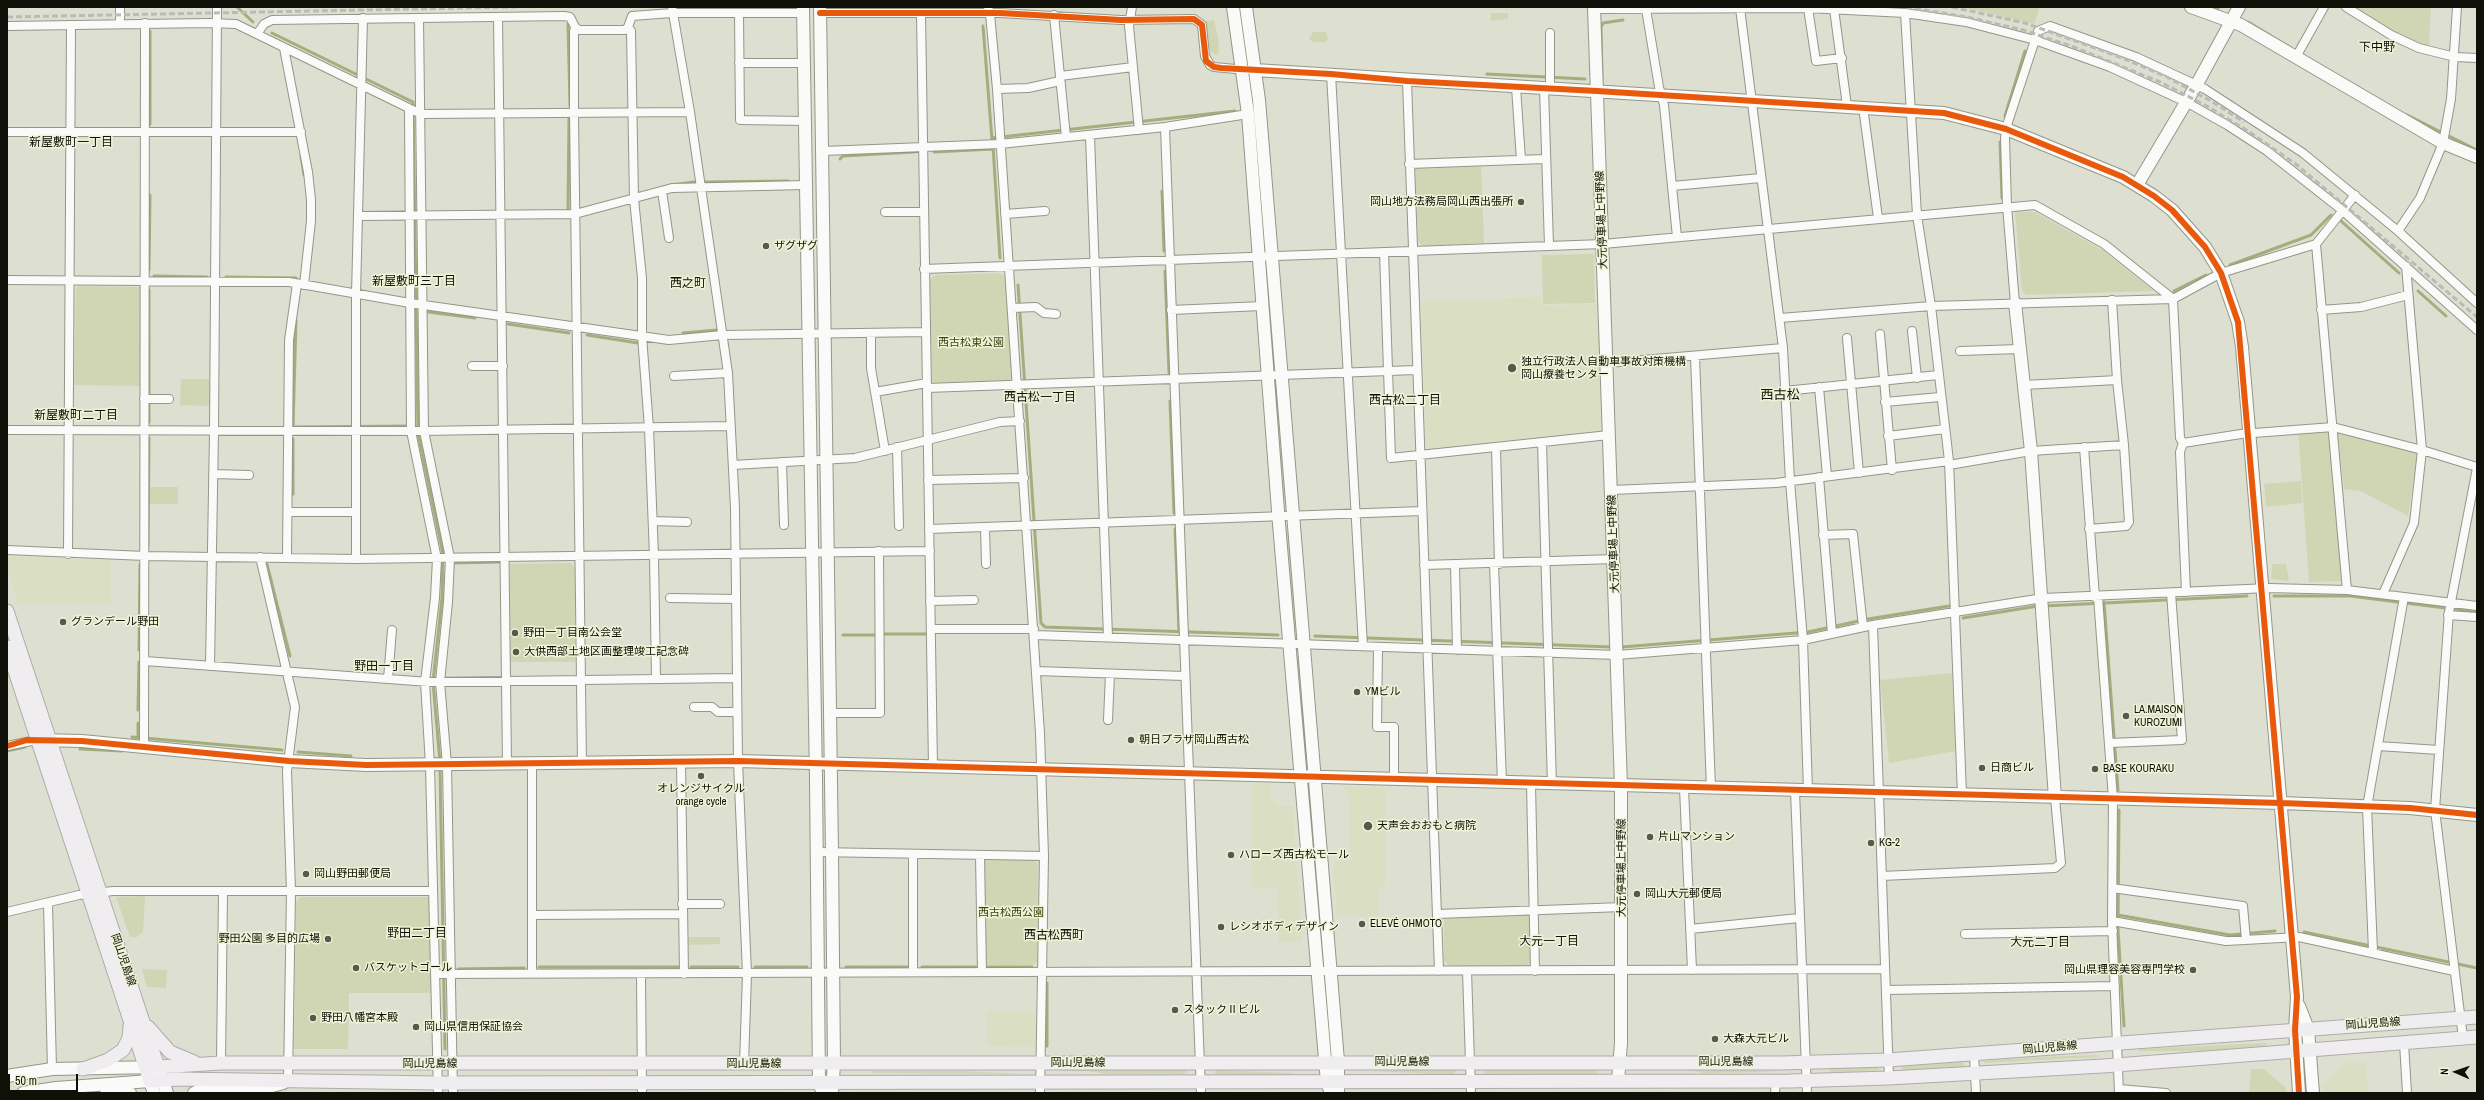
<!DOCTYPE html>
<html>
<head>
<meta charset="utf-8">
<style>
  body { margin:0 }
  #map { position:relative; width:2484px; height:1100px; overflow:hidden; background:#dde0d0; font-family:"Archivo Narrow",sans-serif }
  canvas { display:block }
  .frame { position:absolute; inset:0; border:8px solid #0f1007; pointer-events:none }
  .north { position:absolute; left:2436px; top:1052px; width:40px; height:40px; -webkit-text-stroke:3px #eef4d7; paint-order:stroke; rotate:272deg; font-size:11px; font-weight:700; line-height:16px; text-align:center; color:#0f1007 }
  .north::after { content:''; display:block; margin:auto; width:14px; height:18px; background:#0f1007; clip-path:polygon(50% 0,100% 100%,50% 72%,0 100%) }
  .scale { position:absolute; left:8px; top:1074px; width:70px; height:18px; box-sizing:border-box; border:2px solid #0f1007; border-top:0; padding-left:5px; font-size:12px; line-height:14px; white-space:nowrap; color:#0f1007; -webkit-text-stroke:3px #eef4d7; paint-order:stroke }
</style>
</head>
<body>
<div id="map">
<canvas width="2484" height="1100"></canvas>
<div class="frame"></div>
<div class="north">N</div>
<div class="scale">50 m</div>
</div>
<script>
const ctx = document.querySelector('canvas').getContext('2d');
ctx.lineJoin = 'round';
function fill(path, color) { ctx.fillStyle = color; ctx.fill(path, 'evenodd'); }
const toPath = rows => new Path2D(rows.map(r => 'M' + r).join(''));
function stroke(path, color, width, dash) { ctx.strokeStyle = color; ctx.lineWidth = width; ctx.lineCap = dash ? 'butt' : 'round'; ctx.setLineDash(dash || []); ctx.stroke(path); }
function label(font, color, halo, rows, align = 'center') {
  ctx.font = font + ' "Archivo Narrow","Noto Sans JP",sans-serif'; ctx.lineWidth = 3; ctx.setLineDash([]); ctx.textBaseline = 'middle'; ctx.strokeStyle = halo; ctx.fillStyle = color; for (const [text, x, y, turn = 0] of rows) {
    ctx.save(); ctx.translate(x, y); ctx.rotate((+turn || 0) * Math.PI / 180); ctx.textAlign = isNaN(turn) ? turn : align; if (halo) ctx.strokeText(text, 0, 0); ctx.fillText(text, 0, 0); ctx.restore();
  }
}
fill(toPath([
  [1541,297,1542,306,1598,304,1602,431,1429,449,1426,447,1421,301],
  [7,556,111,561,110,604,18,603,7,569],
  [1251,783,1271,785,1270,797,1278,806,1293,806,1302,942,1278,942,1278,887,1252,887],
  [1344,786,1385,789,1385,887,1379,887,1379,916,1337,916,1333,862,1350,860,1349,800],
  [987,1012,1036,1013,1036,1047,987,1046],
  [2366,1062,2368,1093,2324,1093,2323,1086,2343,1063]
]), '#dadfc4');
fill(toPath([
  [1962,7,2040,7,2034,24],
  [2354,7,2431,7,2429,47,2404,37],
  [1491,13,1508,13,1508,19,1491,21],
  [1214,20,1218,37,1219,50,1217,55,1210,52,1205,21],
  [1313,32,1326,32,1328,39,1325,42,1313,42,1309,39],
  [1481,165,1484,243,1422,246,1418,241,1415,167],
  [2015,212,2035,212,2102,250,2154,291,2026,295,2022,291],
  [1594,254,1595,303,1543,304,1542,255],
  [1267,270,1275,362,1274,362,1265,271],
  [999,273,1005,277,1013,378,1008,383,935,384,932,381,930,279,936,275],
  [78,286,142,287,141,386,74,385,76,288],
  [181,379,209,379,209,406,180,405],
  [1275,391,1278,391,1285,503,1283,501],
  [2298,429,2329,430,2343,581,2309,582],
  [2337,432,2418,453,2408,516,2361,491,2344,489],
  [2301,481,2302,503,2266,507,2264,484],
  [149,487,178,487,178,504,149,504],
  [1288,531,1297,629,1295,630,1285,533],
  [571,563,575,568,575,662,510,662,510,564],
  [2272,564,2286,564,2289,581,2271,579],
  [1297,658,1300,659,1303,695,1305,756],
  [1952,673,1955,751,1889,763,1880,680],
  [1310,800,1312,800,1323,957,1313,863],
  [986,859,1034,860,1038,864,1037,961,1033,965,987,965,985,963,983,862],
  [145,896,143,932,137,937,130,937,116,897],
  [301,897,430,897,431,993,349,993,348,1049,294,1049,296,902],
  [1528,914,1531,917,1532,961,1528,966,1450,966,1444,961,1444,916],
  [687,937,720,937,720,944,687,945],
  [142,969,167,970,166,988,147,987],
  [2266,1043,2266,1047,2201,1051,2139,1051,2139,1049],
  [2098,1055,2098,1057,1984,1063,1985,1061,2038,1057],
  [1962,1062,1964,1065,1962,1067,1904,1070,1901,1068,1903,1066],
  [1832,1067,1877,1067,1879,1070,1832,1073,1829,1070],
  [1063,1068,1184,1070,1187,1072,1183,1074,1109,1074,1088,1071,1063,1071],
  [1649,1068,1719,1068,1777,1072,1704,1073,1688,1070,1649,1070],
  [1452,1069,1456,1071,1453,1075,1372,1071],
  [2251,1069,2264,1069,2286,1088,2286,1093,2249,1093],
  [1217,1070,1291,1073,1293,1074,1217,1075,1214,1072],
  [1485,1070,1597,1070,1597,1074,1485,1074,1483,1071],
  [873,1071,963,1071,1023,1074,872,1073]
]), '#d0d6b3');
stroke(toPath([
  [237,7,253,22],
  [2213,7,2218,9],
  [2248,22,2291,48],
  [568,24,570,106],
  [983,26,992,140],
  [150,31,150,124],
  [272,33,413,102,418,433,443,554,442,598,433,682,440,762],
  [1487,74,1585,79],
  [1602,79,1601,27,1603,23,1623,20],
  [2407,115,2477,150],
  [2005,116,2025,51],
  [992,138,1235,111],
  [2000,142,2002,198],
  [993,146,1000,258],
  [934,152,993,149],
  [301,156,304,175],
  [840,159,843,156,914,152],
  [703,182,788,181],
  [671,185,694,182],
  [1162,191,1164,251],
  [568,211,569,118],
  [2341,221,2399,273],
  [2230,265,2311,235,2331,215],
  [149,270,150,195],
  [1165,271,1169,373],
  [154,276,207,277],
  [226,277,296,278],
  [1018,285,1041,623,1045,627,1278,635],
  [2174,291,2206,275],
  [2418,291,2446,316],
  [428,312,475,318],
  [296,321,293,427,407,426],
  [508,324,569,333],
  [683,333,717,330],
  [587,335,638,343],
  [1170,401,1174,513],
  [149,422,149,290],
  [293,494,293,439],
  [1175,529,1179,632],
  [148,546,149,438],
  [453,563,499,562],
  [267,564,290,656],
  [2274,596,2350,596,2477,612],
  [2104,602,2118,790],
  [2044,606,2247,596],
  [1963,618,2038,606],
  [882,634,926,634],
  [843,635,876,635],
  [1315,636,1612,647],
  [1622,647,1808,632,1868,619,1949,606],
  [139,650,140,565],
  [138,710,139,662],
  [138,736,138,723],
  [132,737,282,750],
  [80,749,122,751],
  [7,751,25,747],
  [298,752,351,756],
  [440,768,445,1049],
  [2119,810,2118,929,2124,1026],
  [2118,915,2230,935,2275,931],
  [2304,932,2477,968],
  [539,967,679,967],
  [691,967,738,967],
  [755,967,807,967],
  [846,967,907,967],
  [922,967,976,967],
  [988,967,1032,967],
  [458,969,524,968],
  [1047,983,1047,1046]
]), '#a5ad7c', 3);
const street = toPath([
  [120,7,120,24],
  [672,7,690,112,728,373,735,508,738,761,747,974,744,1064],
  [988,7,990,14,997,89,1040,733,1044,856,1040,1093],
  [1132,7,1129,26,1139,130],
  [2346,7,2391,35,2419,48,2455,57,2477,58],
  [1740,8,1783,348,1790,481,1803,640,1808,791],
  [1808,8,1816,61,1842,58],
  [1594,9,1808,8,1905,13,1966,22,2035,40,2110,67,2186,102,2227,125,2267,151,2342,210,2477,330],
  [1646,9,1659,87,1664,105,1677,237],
  [1834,9,1847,106],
  [739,13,740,120,805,121],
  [820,13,1000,13,1121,20,1194,19,1202,25,1205,56,1210,65,1214,67,1247,70],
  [1905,13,1917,215,1931,306,1949,461,1962,795],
  [921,14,933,767],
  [1054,15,1066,137],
  [498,17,507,764],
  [419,18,424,431,450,558,448,602,440,682,447,765,453,1093],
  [7,26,209,23,236,24,421,114,690,112],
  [628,27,631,31,634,199,642,278,642,336,649,428,654,556,656,678],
  [576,28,574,31,574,112,582,763],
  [257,34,264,24,272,20,564,16,570,17,575,27,579,30,625,30,628,27,632,16,672,13,803,13],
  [284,48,308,172,311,200,311,221,304,285],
  [2296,57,2324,7],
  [739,63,804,63],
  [1331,74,1363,646],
  [1060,76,1133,67],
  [1407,81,1439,971],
  [1516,87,1521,160],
  [1544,88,1549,246],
  [997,89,1028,88,1060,81],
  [1550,89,1550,33],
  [1863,107,1878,218],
  [409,109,411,431,437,559,435,598,425,682,430,765,438,1093],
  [1165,127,1201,1093],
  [7,132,301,132],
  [1090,135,1108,637],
  [823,151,1000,144,1165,127,1248,114],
  [1409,164,1545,159],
  [1672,186,1761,178],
  [662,191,669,238],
  [885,212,924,212],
  [1005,214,1045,211],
  [358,216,575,214,672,188,806,185],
  [2398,231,2420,198,2443,143,2451,99,2457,7],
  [2316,244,2347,590],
  [1384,252,1391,458,1609,435],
  [924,269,1603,244,2035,205,2104,244,2173,299,2180,438,2183,443,2180,452,2186,592],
  [7,280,289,282,410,303,669,340,723,335,926,332],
  [2015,303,2007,206,2005,138,2008,122,2038,31,2050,26,2136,57,2205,89,2303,153,2398,231,2477,303],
  [1012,308,1036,307,1044,313,1056,314],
  [1171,310,1262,306],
  [2321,310,2361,307,2408,295],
  [1780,318,1931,306,2173,299,2221,273,2316,244,2355,195],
  [1912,331,1917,378],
  [871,333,871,368,885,451],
  [1880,334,1892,470],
  [1847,338,1859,473],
  [1960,351,2020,349],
  [1695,356,1711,789],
  [1607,363,1783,348],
  [472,366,503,366],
  [674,376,728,373],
  [2024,385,2117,380],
  [1819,387,1827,476],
  [927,388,1416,370],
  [1785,391,1938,375],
  [875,392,927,383],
  [144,399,169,399],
  [1885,402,1940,397],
  [7,430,421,431,730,426],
  [1888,436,1945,429],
  [1542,442,1552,785],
  [2183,443,2241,434,2333,427,2422,450,2477,467],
  [897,447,899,526],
  [1496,447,1499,564],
  [2084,447,2095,597],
  [782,462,784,525],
  [733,465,855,458,1000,422,1020,421],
  [1949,465,2031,451,2124,445,2117,380,2112,300],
  [213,474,249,475],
  [1819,477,1832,633],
  [928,480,1024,478],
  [1612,490,1776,483,1949,461],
  [288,512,356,512],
  [653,521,687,522],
  [985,528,986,564],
  [929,529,1422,511],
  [2089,529,2126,526,2129,522,2124,445],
  [1823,535,1853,534,1863,627],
  [7,550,145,556,356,559,930,551],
  [68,554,71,25],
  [260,557,295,707,287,771,291,891,288,1081],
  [287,558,289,340,297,284],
  [356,559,356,294,363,18],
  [1494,564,1502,783],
  [1424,565,1615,559],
  [1455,565,1457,650],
  [2383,594,2414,523,2422,450,2406,266],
  [2098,597,2113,799,2112,921,2119,1093],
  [670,598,736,599],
  [930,601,974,600],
  [2448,615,2477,617],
  [1873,625,1889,1078],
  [931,629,1034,629],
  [1035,635,1617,655,1803,640,1873,625,2043,598,2269,588,2347,590,2477,606],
  [1378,647,1377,727,1394,727,1394,780],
  [145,661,429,682,737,678],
  [210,666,214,432,217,7],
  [1036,671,1184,676],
  [388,679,392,630],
  [694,707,712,707,718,712,737,712],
  [830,713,880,713,879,551],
  [1108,720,1110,674],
  [2110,743,2182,740,2171,593],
  [7,746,36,740],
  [144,746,145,23],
  [2378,746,2439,750],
  [681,762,684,974],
  [1531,784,1535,971],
  [1684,788,1692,970],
  [1795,791,1807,1093],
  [817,852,1044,856],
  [980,855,982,972],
  [1882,876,2055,868,2061,863,2055,798],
  [2112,888,2243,906,2246,940],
  [48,903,52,1069],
  [682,904,720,904],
  [7,912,79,895,113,891,433,891],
  [1437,914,1622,907],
  [532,915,683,914],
  [2112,921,2226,941,2299,937,2454,971],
  [1690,929,1799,918],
  [1965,934,2113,931],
  [2373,951,2367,807,2404,597],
  [1467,971,1471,1093],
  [913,972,913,854],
  [532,973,532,764],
  [435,974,1885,969],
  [641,974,642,1093],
  [1886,990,2115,986],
  [2463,1038,2435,810,2449,612,2477,468],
  [2404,1043,2407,1093],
  [1974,1054,1976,1093],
  [221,1063,223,891],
  [2119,1089,2166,1093],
  [1775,1093,1776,1081]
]);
const secondary = toPath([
  [803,7,816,780,819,1083,823,1093],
  [820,7,832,852,834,1064,832,1093],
  [1233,7,1248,114,1279,524,1327,1082,1331,1093],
  [1246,7,1259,100,1338,1061,1338,1091],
  [1594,7,1621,786,1621,1043,1618,1081],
  [2191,7,2241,25,2443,143,2477,157],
  [1255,70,1944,113,2006,129,2123,177,2154,196,2172,210,2205,247,2221,273,2238,322,2242,347,2297,997,2295,1030,2299,1093],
  [2137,185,2197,84,2239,7],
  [2015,303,2031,451,2055,798],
  [40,740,82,741,289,761,366,765,738,761,2281,803,2410,808,2477,815],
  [2299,1006,2308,1029,2313,1093],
  [7,1076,52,1069,158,1067,167,1093],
  [106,1089,130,1093],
  [23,1093,56,1088,150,1081,154,1093],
  [194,1093,203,1089,262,1089,283,1083]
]);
const primary = toPath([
  [7,611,158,1067,221,1063,1782,1063,1888,1060,2477,1017],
  [7,647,150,1081,179,1079,438,1083,1790,1081,1889,1078,2103,1066,2477,1037],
  [148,1027,170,1052,194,1062],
  [83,1069,108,1060,123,1050,129,1038,130,1026]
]);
stroke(street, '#94968a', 10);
stroke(secondary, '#94968a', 14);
stroke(primary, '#aeabad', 15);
stroke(street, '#fafaf8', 8);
stroke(secondary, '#fafaf8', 12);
stroke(primary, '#f0edf0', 13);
stroke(toPath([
  [1906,7,1967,17,2023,30,2074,47,2160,82,2205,105,2248,131,2297,165,2477,317],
  [1952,7,2025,23,2117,56,2165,76,2209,100,2244,122],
  [7,17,517,7]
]), '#babbb7', 3, [6, 3]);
stroke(toPath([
  [820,13,1000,13,1121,20,1194,19,1202,25,1206,61,1214,67,1221,68,1331,74,1407,81,1597,91,1944,113,2006,129,2123,177,2154,196,2172,210,2205,247,2221,273,2238,322,2297,997,2295,1030,2299,1093],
  [7,746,27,740,82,741,289,761,366,765,738,761,2281,803,2410,808,2477,815]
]), '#e8590c', 6);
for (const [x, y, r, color] of [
  [1521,202,4,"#57594d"],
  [766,246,4,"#57594d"],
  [1512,368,5,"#57594d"],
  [63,622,4,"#57594d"],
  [515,633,4,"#57594d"],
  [516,652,4,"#57594d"],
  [1357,692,4,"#57594d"],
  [2126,716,4,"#57594d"],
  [1131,740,4,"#57594d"],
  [1982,768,4,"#57594d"],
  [2095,769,4,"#57594d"],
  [701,776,4,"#57594d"],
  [1368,826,5,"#57594d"],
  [1650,837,4,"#57594d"],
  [1871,843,4,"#57594d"],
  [1231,855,4,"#57594d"],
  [306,874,4,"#57594d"],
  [1637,894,4,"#57594d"],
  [1362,924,4,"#57594d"],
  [1221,927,4,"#57594d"],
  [328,939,4,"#57594d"],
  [356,968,4,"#57594d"],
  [2193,970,4,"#57594d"],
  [1175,1010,4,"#57594d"],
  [313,1018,4,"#57594d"],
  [416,1027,4,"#57594d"],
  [1715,1039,4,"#57594d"]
]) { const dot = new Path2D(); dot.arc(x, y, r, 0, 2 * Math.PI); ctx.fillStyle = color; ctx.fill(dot); stroke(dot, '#eef4d7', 1.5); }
label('11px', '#0f1007', '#eef4d7', [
  ["岡山地方法務局岡山西出張所",1513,202,"right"],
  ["ザグザグ",774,246],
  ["独立行政法人自動車事故対策機構",1521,362],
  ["岡山療養センター",1521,375],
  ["グランデール野田",71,622],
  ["野田一丁目南公会堂",523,633],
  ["大供西部土地区画整理竣工記念碑",524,652],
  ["YMビル",1365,692],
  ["LA.MAISON",2134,710],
  ["KUROZUMI",2134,723],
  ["朝日プラザ岡山西古松",1139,740],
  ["日商ビル",1990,768],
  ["BASE KOURAKU",2103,769],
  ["オレンジサイクル",701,789,"center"],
  ["orange cycle",701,802,"center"],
  ["天声会おおもと病院",1377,826],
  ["片山マンション",1658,837],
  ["KG-2",1879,843],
  ["ハローズ西古松モール",1239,855],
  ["岡山野田郵便局",314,874],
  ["岡山大元郵便局",1645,894],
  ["ELEVÉ OHMOTO",1370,924],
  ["レシオボディデザイン",1229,927],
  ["野田公園 多目的広場",320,939,"right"],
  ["バスケットゴール",364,968],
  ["岡山県理容美容専門学校",2185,970,"right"],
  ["スタックⅡビル",1183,1010],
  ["野田八幡宮本殿",321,1018],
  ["岡山県信用保証協会",424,1027],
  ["大森大元ビル",1723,1039]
], 'left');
label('11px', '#0f1007', '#eef4d7', [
  ["大元停車場上中野線",1602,220,-92],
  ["大元停車場上中野線",1614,544,-92],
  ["大元停車場上中野線",1622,868,-90],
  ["岡山児島線",123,960,71],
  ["岡山児島線",2373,1024,-4],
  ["岡山児島線",2050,1048,-5],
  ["岡山児島線",1402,1062],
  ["岡山児島線",1726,1062],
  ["岡山児島線",1078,1063],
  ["岡山児島線",430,1064],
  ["岡山児島線",754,1064]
]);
label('11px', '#3e4413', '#eef4d7', [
  ["西古松東公園",971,343],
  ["西古松西公園",1011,913]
]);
label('12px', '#0f1007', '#eef4d7', [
  ["下中野",2377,48],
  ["新屋敷町一丁目",71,143],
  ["新屋敷町三丁目",414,282],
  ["西之町",688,284],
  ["西古松一丁目",1040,398],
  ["西古松二丁目",1405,401],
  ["新屋敷町二丁目",76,416],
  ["野田一丁目",384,667],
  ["野田二丁目",417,934],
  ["西古松西町",1054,936],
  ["大元一丁目",1549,942],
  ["大元二丁目",2040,943]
]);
label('13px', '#0f1007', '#eef4d7', [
  ["西古松",1780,396]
]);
</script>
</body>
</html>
